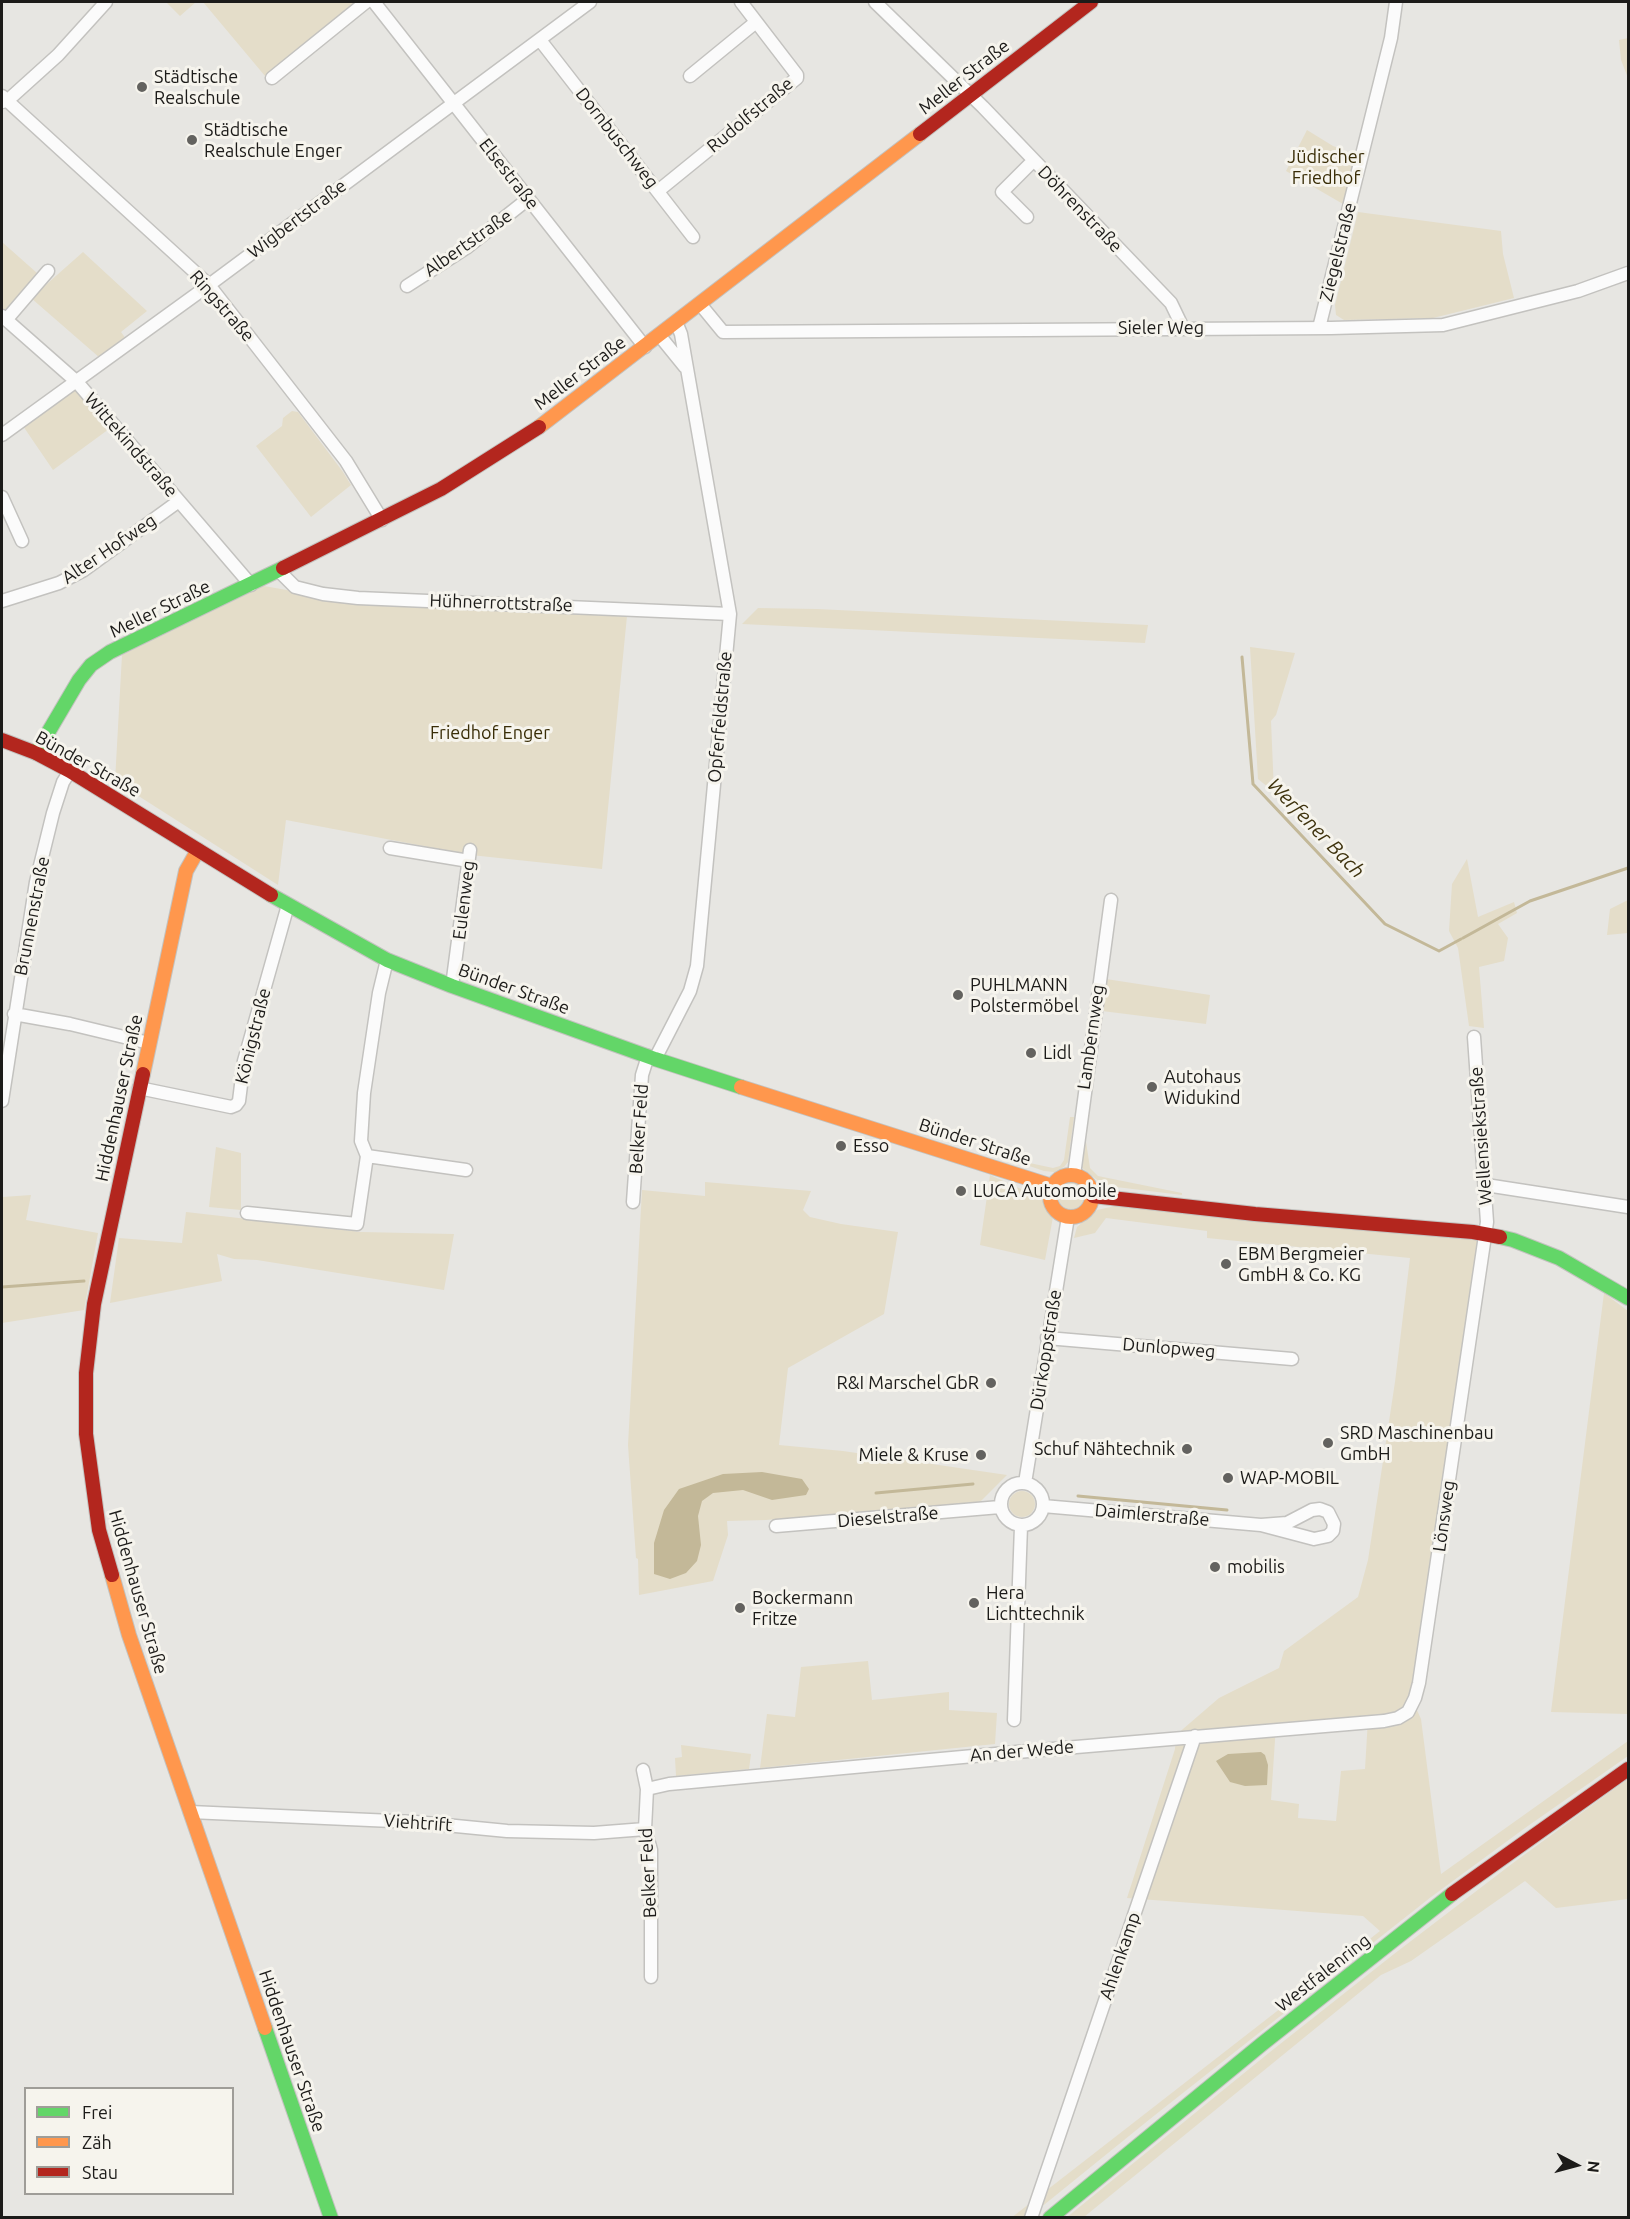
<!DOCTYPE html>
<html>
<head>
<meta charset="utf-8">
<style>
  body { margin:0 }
  #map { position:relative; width:1630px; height:2219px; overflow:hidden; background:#e7e6e2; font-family:Ubuntu,sans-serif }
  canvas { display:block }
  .frame { position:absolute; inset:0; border:3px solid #1c1b19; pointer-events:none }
  .legend { position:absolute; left:24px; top:2087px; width:210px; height:108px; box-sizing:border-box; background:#f6f4ed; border:2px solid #9f9d98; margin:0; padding:8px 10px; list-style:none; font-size:18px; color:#1c1b19 }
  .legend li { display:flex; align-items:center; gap:12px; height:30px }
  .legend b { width:30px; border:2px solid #9f9d98 }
  .north { position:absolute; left:1546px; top:2135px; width:60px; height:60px; -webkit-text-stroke:4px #f6f4ed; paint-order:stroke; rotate:96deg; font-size:16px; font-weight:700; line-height:24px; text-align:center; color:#1c1b19 }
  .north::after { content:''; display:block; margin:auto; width:21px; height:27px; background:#1c1b19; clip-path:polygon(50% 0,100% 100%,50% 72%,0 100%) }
</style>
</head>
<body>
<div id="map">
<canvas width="1630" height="2219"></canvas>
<div class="frame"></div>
<ul class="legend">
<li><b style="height:8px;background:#63d668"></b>Frei</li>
<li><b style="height:8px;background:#ff974d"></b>Zäh</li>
<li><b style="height:8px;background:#b3261e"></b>Stau</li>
</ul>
<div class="north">N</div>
</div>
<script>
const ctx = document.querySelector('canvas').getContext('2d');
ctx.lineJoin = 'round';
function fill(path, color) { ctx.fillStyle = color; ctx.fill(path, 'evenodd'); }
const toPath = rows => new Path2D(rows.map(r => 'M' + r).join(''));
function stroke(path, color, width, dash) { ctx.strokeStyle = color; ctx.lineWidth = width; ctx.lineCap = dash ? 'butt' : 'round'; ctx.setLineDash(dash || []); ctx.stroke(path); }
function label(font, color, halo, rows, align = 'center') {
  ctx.font = font + ' Ubuntu,sans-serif'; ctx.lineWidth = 6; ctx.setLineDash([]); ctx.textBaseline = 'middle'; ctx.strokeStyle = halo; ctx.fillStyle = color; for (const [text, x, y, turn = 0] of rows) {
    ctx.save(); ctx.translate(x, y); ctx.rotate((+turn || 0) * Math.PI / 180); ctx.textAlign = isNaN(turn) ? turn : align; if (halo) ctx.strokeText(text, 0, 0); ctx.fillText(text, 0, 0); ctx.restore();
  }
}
fill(toPath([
  [166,2,196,2,180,16],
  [203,2,357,2,265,76],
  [1628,38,1628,78,1621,60,1619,40],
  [1307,130,1333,146,1355,154,1343,204,1286,171],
  [1358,212,1501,231,1503,254,1514,298,1433,318,1344,320,1336,315,1335,305],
  [2,242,37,273,38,277,5,312,2,309],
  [83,252,147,311,121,332,126,339,100,358,31,298],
  [75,389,109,429,53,470,23,426],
  [292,411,298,412,343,472,351,485,311,517,256,446,282,426,283,418],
  [264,586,354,602,627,616,602,869,471,855,286,820,278,885,115,781,122,655],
  [758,608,817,609,1148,625,1145,643,742,624],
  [1250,647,1295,653,1276,715,1271,721,1274,792,1258,779],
  [1467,859,1478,917,1514,902,1517,913,1498,924,1508,938,1504,961,1479,967,1484,1028,1469,1026,1458,948,1449,931,1452,884],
  [1628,900,1628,933,1607,935,1610,909],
  [1106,979,1210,995,1206,1024,1102,1011],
  [1070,1117,1074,1117,1068,1162,1064,1167,1054,1172,1044,1171,1006,1158,1053,1168,1060,1166,1064,1160],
  [1085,1135,1090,1168,1098,1176,1182,1193,1182,1195,1108,1186,1101,1183,1081,1167],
  [216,1147,241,1153,241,1210,209,1207],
  [990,1175,1041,1198,1053,1217,1045,1260,980,1245],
  [705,1182,811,1191,803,1210,810,1217,841,1224,898,1232,884,1314,788,1368,779,1445,843,1451,1007,1475,980,1502,766,1520,727,1521,728,1535,713,1581,639,1595,638,1559,636,1558,628,1445,642,1190,705,1196],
  '1058 1196a13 13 0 1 1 26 0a13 13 0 1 1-26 0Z',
  [31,1195,26,1220,98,1233,84,1310,2,1323,3,1197],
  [1115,1206,1475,1238,1478,1243,1411,1697,1421,1719,1441,1874,1628,1741,1628,1756,1525,1828,1431,1897,1150,2119,1029,2217,1011,2218,1380,1931,1363,1916,1127,1898,1175,1749,1176,1735,1219,1698,1279,1668,1284,1651,1358,1597,1368,1560,1395,1382,1410,1258,1207,1238,1207,1231,1106,1218,1095,1233,1074,1238,1077,1227,1097,1210],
  [1368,1719,1365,1769,1341,1771,1336,1821,1298,1818,1299,1804,1271,1800,1276,1725],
  [186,1212,361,1232,454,1234,444,1290,257,1260,234,1259,217,1254,222,1281,110,1303,119,1238,182,1243],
  [1604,1293,1628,1311,1628,1714,1551,1712],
  '1009 1504a13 13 0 1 1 26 0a13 13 0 1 1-26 0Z',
  [868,1661,872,1700,949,1692,949,1710,997,1713,995,1744,760,1768,767,1714,795,1717,801,1667],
  [681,1745,751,1754,749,1769,676,1776,675,1758,682,1757],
  [1628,1779,1628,1899,1556,1908,1525,1881,1411,1961,1381,1975,1084,2217,1066,2218,1270,2052,1394,1954,1513,1863]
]), '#e4ddc9');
fill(toPath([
  [762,1472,802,1479,809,1489,806,1495,772,1500,743,1490,713,1493,702,1501,698,1516,701,1545,697,1561,686,1573,670,1579,654,1574,654,1543,664,1510,679,1489,723,1474],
  [1261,1752,1265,1755,1268,1765,1267,1785,1245,1786,1230,1782,1216,1761,1228,1754]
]), '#c3b898');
stroke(toPath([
  [1242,657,1253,784,1385,924,1439,951,1461,939],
  [1463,938,1530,901,1628,868],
  [2,1287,84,1281],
  [876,1493,973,1484],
  [1078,1496,1227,1510]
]), '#c3b898', 3);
const street = toPath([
  [374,2,645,347],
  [875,2,983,107,1171,303,1183,328],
  [540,40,693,237],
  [690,76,756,22],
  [272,78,366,2],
  [2,96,209,285,346,461,382,520],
  [2,102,7,101,58,55,106,2],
  [658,191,797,78,797,75,741,2],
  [1027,217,1002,192,1033,161],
  [407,286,466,248,528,199],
  [700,304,723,332,1331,328,1443,325,1578,291,1628,273],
  [2,316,77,382,251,585],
  [6,320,48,271],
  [1319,328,1391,38,1396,2],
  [659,335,685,367],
  [2,435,209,285,590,2],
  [2,497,22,541],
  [279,571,295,587,323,594,358,598,730,614],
  [2,601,59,583,84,570,179,501],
  [390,848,469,861],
  [387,960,379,993,364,1093,361,1141,367,1156,466,1170],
  [452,986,470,850],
  [14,1014,70,1024,149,1043],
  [655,1059,690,991,697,966,730,614,681,334,676,322],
  [139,1088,231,1107,236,1105,239,1101,244,1061,288,905],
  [2,1101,36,882,53,813,63,782,70,771],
  [1074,1175,1111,900],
  [1486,1185,1628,1207],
  [633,1202,642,1075,648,1056],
  [247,1213,357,1224,367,1156],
  [1047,1338,1292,1359],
  '1001 1504a21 21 0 1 1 42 0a21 21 0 1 1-42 0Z',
  [1025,1483,1068,1217],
  [1043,1506,1261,1525,1314,1539,1328,1536,1333,1531,1334,1524,1328,1512,1320,1509,1312,1510,1287,1523,1261,1525],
  [776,1526,1000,1507],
  [1014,1720,1021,1526],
  [643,1770,647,1789,645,1829,651,1850,651,1977],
  [647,1789,669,1784,1017,1752,1384,1721,1398,1718,1408,1712,1415,1698,1419,1683,1487,1222,1474,1037],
  [190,1812,415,1822,507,1831,594,1833,645,1829],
  [1031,2218,1195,1736]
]);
const fast = toPath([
  [36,753,79,680,91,665,110,652,283,568],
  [271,895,387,960,452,986,655,1059,741,1087],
  [1500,1237,1513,1240,1559,1258,1628,1298],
  [265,2028,331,2218],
  [1050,2218,1262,2044,1452,1894]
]);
const slow = toPath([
  [539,427,920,134],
  [143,1074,186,871,198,850],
  [741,1087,1052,1186],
  '1050 1196a21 21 0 1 1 42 0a21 21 0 1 1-42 0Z',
  [112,1575,129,1635,265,2028]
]);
const jam = toPath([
  [920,134,1091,2],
  [283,568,441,489,539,427],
  [2,740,36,753,70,771,271,895],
  [1093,1196,1255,1214,1473,1232,1500,1237],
  [112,1575,99,1530,86,1434,86,1373,94,1304,143,1074],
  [1452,1894,1628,1769]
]);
stroke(street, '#c3c2bf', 15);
stroke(fast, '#c3c2bf', 16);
stroke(slow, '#c3c2bf', 16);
stroke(jam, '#c3c2bf', 16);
stroke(street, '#fbfbfb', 12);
stroke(fast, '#63d668', 14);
stroke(slow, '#ff974d', 14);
stroke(jam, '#b3261e', 14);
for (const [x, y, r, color] of [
  [142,87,6,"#63625f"],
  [192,140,6,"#63625f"],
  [958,995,6,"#63625f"],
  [1031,1053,6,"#63625f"],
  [1152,1087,6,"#63625f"],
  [841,1146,6,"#63625f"],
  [961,1191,6,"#63625f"],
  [1226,1264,6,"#63625f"],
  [991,1383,6,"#63625f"],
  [1328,1443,6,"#63625f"],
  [1187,1449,6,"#63625f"],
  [981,1455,6,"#63625f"],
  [1228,1478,6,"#63625f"],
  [1215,1567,6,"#63625f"],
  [974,1603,6,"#63625f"],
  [740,1608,6,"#63625f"]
]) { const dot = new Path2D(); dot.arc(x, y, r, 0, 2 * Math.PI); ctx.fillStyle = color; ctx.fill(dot); stroke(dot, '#f6f4ed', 2); }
label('18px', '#1c1b19', '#f6f4ed', [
  ["Städtische",154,77],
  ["Realschule",154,98],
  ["Städtische",204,130],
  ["Realschule Enger",204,151],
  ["PUHLMANN",970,985],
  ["Polstermöbel",970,1006],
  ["Lidl",1043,1053],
  ["Autohaus",1164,1077],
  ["Widukind",1164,1098],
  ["Esso",853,1146],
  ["LUCA Automobile",973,1191],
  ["EBM Bergmeier",1238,1254],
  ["GmbH & Co. KG",1238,1275],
  ["R&I Marschel GbR",979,1383,"right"],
  ["SRD Maschinenbau",1340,1433],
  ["GmbH",1340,1454],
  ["Schuf Nähtechnik",1175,1449,"right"],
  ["Miele & Kruse",969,1455,"right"],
  ["WAP-MOBIL",1240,1478],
  ["mobilis",1227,1567],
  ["Hera",986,1593],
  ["Lichttechnik",986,1614],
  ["Bockermann",752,1598],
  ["Fritze",752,1619]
], 'left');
label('18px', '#1c1b19', '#f6f4ed', [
  ["Meller Straße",964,77,-38],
  ["Rudolfstraße",750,115,-40],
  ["Dornbuschweg",617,138,52],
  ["Elsestraße",509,174,52],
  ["Döhrenstraße",1080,209,46],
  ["Wigbertstraße",297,219,-37],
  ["Albertstraße",468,243,-35],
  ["Ziegelstraße",1338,252,-76],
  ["Ringstraße",222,306,49],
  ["Sieler Weg",1161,328],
  ["Meller Straße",580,373,-37],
  ["Wittekindstraße",131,445,49],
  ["Alter Hofweg",109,549,-34],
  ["Hühnerrottstraße",501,603,2],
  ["Meller Straße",160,609,-26],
  ["Opferfeldstraße",720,717,-85],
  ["Bünder Straße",88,764,29],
  ["Eulenweg",464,900,-83],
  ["Brunnenstraße",32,916,-79],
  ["Bünder Straße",514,989,20],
  ["Königstraße",253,1036,-76],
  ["Lambernweg",1091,1037,-82],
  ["Hiddenhauser Straße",119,1098,-78],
  ["Belker Feld",639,1129,-86],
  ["Wellensiekstraße",1481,1136,-94],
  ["Bünder Straße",975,1142,18],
  ["Dunlopweg",1169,1348,5],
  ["Dürkoppstraße",1046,1350,-81],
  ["Daimlerstraße",1152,1515,5],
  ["Lönsweg",1444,1516,-82],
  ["Dieselstraße",888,1517,-5],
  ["Hiddenhauser Straße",138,1592,74],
  ["An der Wede",1022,1751,-5],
  ["Viehtrift",418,1823,4],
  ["Belker Feld",648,1873,-93],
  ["Ahlenkamp",1120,1956,-71],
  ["Westfalenring",1323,1973,-38],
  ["Hiddenhauser Straße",292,2051,71]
]);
label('18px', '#392d07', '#f6f4ed', [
  ["Jüdischer",1326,157],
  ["Friedhof",1326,178],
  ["Friedhof Enger",490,733]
]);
label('italic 20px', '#3f330e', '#f6f4ed', [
  ["Werfener Bach",1316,828,46]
]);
</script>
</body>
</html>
